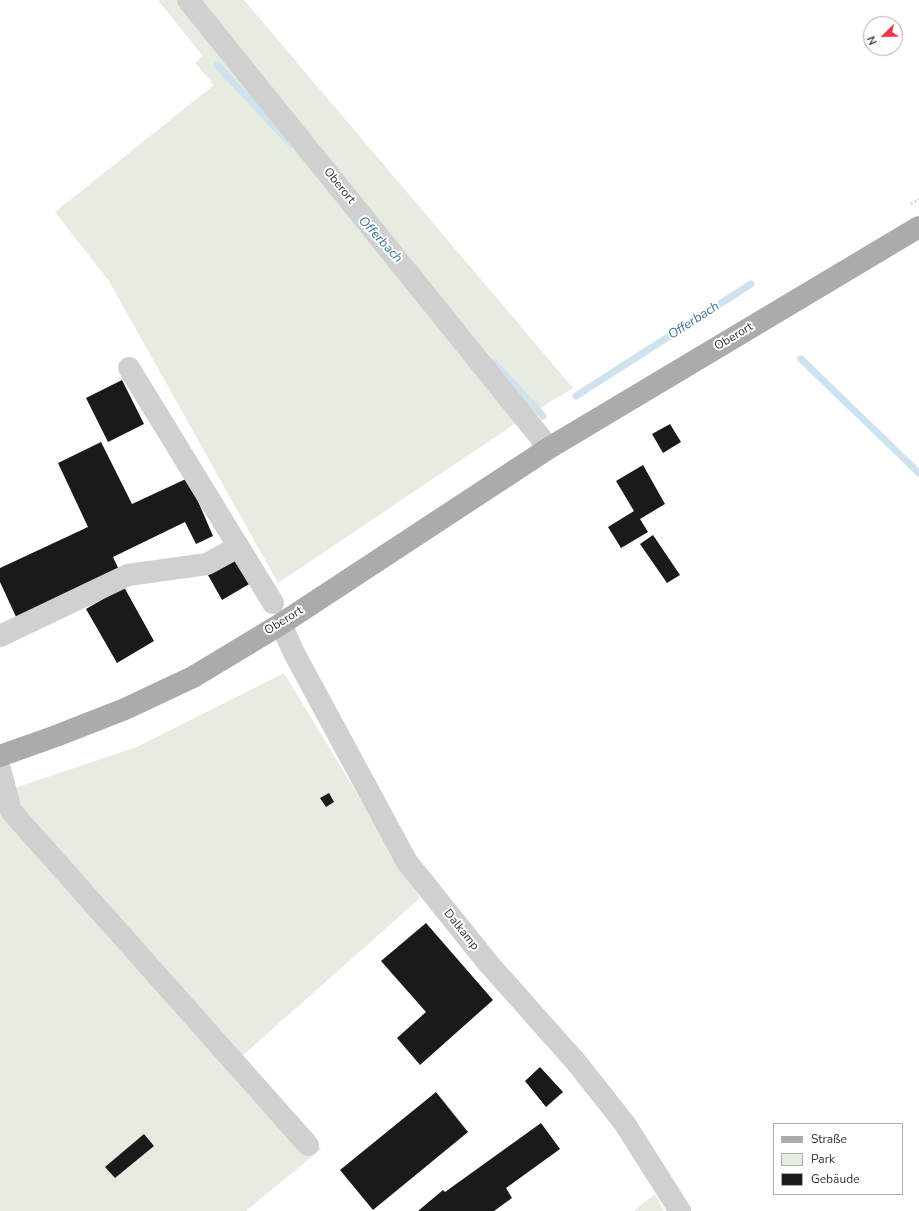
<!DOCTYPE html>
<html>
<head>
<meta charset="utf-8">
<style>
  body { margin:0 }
  #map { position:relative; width:919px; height:1211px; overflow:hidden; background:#fff; font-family:"Nunito Sans",sans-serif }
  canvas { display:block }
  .legend { position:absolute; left:773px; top:1123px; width:130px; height:72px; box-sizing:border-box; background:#fff; border:1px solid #adadad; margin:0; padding:5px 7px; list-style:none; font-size:12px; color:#333 }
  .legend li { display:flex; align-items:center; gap:8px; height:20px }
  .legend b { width:20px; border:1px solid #adadad }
  .north { position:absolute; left:863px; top:16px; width:40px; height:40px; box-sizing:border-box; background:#fff; border:1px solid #adadad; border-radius:50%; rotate:247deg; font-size:11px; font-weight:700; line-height:16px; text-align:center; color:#333 }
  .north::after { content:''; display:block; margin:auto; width:14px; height:18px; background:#e63946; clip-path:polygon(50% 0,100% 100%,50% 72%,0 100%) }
</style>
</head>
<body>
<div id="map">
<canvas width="919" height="1211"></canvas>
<ul class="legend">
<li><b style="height:5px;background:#ababab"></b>Straße</li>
<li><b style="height:11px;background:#e6ecdf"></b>Park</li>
<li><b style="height:11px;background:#1a1a1a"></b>Gebäude</li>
</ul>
<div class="north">N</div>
</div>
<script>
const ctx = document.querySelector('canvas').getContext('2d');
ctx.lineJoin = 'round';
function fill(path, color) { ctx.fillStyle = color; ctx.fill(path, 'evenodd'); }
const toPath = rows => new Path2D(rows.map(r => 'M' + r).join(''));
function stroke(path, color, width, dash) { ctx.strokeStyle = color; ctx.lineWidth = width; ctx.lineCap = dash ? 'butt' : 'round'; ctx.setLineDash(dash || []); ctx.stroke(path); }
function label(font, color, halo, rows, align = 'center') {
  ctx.font = font + ' "Nunito Sans",sans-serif'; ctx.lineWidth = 4; ctx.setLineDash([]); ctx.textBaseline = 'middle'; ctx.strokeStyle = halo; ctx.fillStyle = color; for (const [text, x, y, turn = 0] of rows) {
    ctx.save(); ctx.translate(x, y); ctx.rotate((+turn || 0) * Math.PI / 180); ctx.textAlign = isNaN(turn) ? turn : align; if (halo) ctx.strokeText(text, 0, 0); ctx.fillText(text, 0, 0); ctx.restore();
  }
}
fill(toPath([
  [158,0,244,0,573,388,513,425,278,583,109,281,55,212,214,85,195,63,203,56],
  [284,673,420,898,241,1057,321,1149,246,1211,0,1211,0,793,137,747],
  [655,1194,664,1211,634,1211]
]), '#e6ecdf');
stroke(toPath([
  [217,65,291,144],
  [801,359,919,473],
  [494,363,543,416],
  [576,396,751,284]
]), '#cfe2ee', 7);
fill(toPath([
  [122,380,144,424,108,442,86,398],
  [670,424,681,442,663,453,652,434],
  [101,442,132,504,188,478,213,536,196,544,185,522,113,557,120,572,17,619,0,582,0,568,88,527,58,463],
  [643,465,665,504,640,519,648,532,621,548,608,527,634,511,616,481],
  [653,535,680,575,667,583,640,544],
  [236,559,251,583,222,600,208,575],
  [124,587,154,641,117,663,86,609],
  [329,793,334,802,326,807,320,798],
  [426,923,493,1000,420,1065,397,1038,426,1012,381,961],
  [540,1067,563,1092,546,1107,525,1081],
  [436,1092,468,1132,373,1210,340,1170],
  [541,1123,560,1149,506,1188,512,1198,494,1211,418,1211,443,1190,445,1192],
  [144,1134,154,1146,115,1178,105,1167]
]), '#1a1a1a');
stroke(toPath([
  [911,204,919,199]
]), '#cdcdcd', 2.5, [2, 2]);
stroke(toPath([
  [188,0,549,448],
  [129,368,273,603],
  [281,624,294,653,407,862,488,963,576,1062,625,1124,680,1211],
  [0,636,128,575,207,564,238,547],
  [0,769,11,811,308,1145]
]), '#d0d0d0', 22);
stroke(toPath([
  [0,756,56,736,125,709,193,677,281,624,549,448,919,227]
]), '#ababab', 22);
label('12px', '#333', '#fff', [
  ["Oberort",339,186,51],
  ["Oberort",734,337,-31],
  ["Oberort",284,621,-32],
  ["Dalkamp",461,930,51]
]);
label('italic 13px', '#3f7597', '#fff', [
  ["Offerbach",380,240,47],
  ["Offerbach",694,321,-33]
]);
</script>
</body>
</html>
